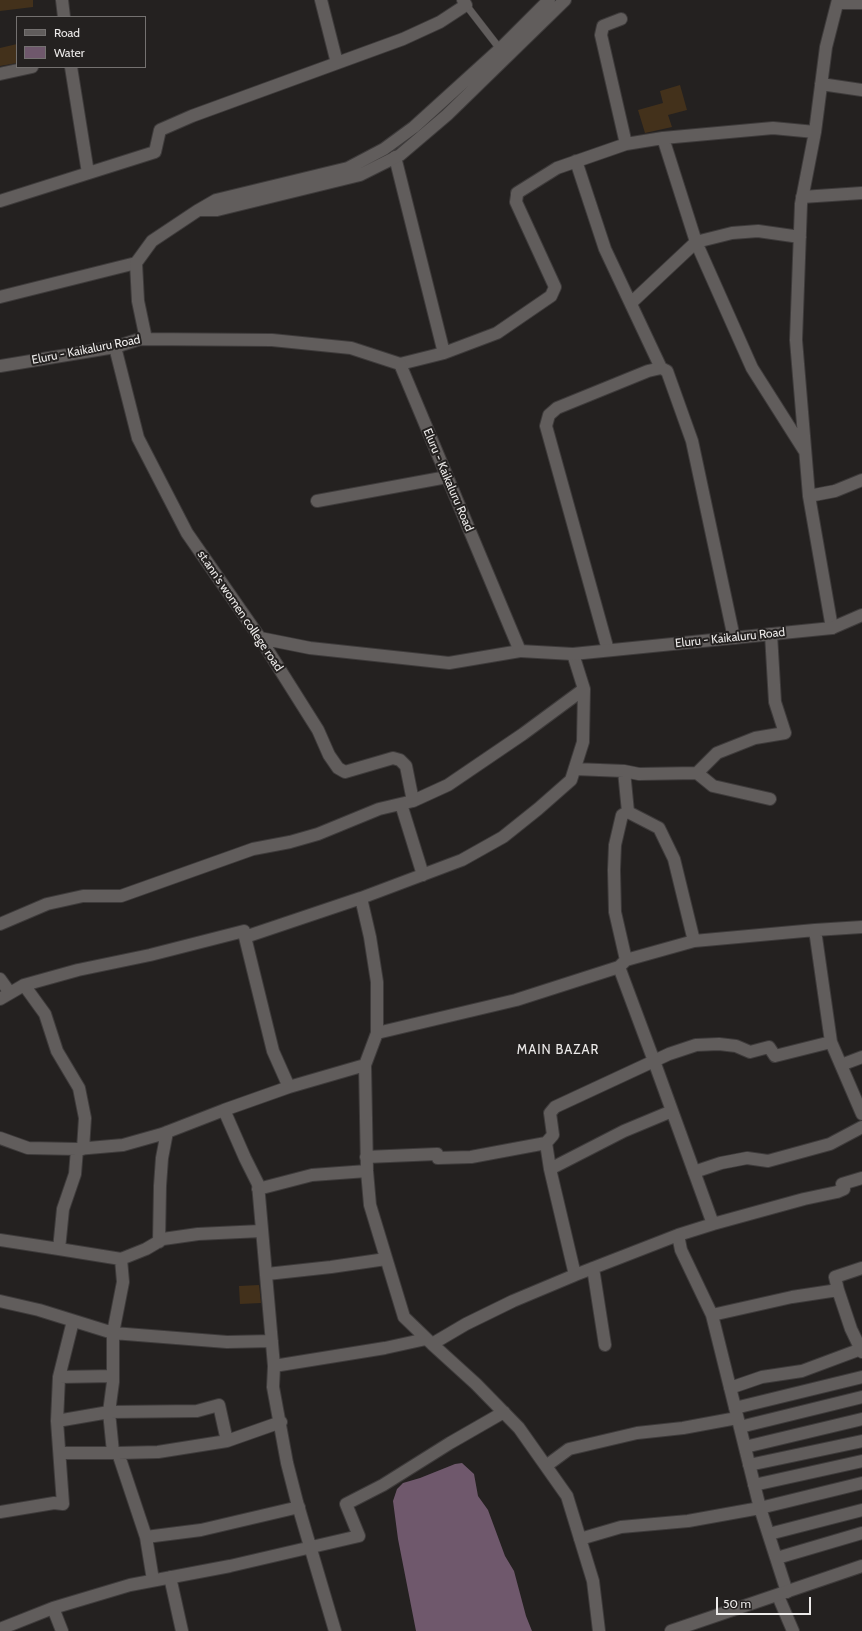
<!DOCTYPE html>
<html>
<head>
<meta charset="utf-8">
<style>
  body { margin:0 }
  #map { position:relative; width:862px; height:1631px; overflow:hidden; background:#242120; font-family:Cabin,sans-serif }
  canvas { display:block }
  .legend { position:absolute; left:16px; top:16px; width:130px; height:52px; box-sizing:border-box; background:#242120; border:1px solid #747170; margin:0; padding:5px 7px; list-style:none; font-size:12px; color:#eceae9 }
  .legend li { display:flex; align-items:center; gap:8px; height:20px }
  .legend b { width:20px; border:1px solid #747170 }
  .scale { position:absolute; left:716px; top:1597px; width:95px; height:18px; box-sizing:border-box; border:2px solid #eceae9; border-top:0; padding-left:5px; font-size:12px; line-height:14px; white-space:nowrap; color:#eceae9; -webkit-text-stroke:3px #242120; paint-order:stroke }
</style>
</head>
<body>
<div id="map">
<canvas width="862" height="1631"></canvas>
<ul class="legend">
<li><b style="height:5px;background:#615d5c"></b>Road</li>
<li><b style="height:11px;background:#6f586c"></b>Water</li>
</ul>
<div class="scale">50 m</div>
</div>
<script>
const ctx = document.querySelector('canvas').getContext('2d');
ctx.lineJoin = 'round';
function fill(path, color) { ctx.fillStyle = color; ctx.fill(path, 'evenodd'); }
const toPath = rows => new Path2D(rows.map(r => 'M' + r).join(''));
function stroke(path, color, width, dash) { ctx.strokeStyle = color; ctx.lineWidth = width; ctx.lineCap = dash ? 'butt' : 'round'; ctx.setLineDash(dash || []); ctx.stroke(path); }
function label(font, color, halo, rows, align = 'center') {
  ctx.font = font + ' Cabin,sans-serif'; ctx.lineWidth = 4; ctx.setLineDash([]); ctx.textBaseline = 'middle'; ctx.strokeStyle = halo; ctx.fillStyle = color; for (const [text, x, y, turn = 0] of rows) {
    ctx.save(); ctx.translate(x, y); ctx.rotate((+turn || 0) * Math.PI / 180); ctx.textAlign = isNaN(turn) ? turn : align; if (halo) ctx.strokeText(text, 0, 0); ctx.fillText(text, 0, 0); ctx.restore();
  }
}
fill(toPath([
  [462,1463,474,1474,478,1496,488,1510,505,1556,514,1571,526,1616,532,1631,416,1631,398,1539,393,1501,397,1489,403,1483,420,1478,455,1464]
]), '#6f586c');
fill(toPath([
  [0,0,33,0,33,7,0,11],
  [17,44,17,63,0,66,0,48],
  [680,85,687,110,668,115,672,127,645,133,638,110,663,103,660,91],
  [259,1285,261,1303,240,1304,239,1286]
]), '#43311b');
const lane = toPath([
  [466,5,500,49]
]);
const street = toPath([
  [62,0,64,17],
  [321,0,337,63],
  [838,3,862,3],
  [621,19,603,26,601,35,626,144],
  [71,67,88,173],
  [0,74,32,67],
  [821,84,862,90],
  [663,138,696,242,752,368,804,450],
  [395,157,444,353,497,333,551,296,555,287,516,202,517,195,517,193,557,168,626,144,663,138,773,128,815,132],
  [576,161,605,249,661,368],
  [802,197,862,193],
  [0,201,155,152,160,130,192,116,403,39,440,22,466,5,463,0],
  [0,297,136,263],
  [631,303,696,242,732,233,758,231,800,237],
  [115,347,138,438,187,533,260,638,318,730,329,755,338,768,345,772,393,758,400,760,406,766,413,801],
  [400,364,444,353],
  [809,496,835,491,862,480],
  [317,501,447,477],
  [832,628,809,496,796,340,801,204,815,132,826,47,838,0],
  [260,638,310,648,449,663,520,651],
  [608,650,546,426,549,415,557,408,648,371,661,368,667,371,692,441,734,638],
  [573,654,584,689,583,742,571,780,538,809,503,837,462,860,361,898,370,937,377,982,377,1033,516,1000,619,967],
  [575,769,624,771,639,774,697,773,713,786,770,799],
  [624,771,628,812],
  [697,773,717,753,755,738,785,733,775,702,771,634],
  [401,804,423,875],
  [361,898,245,937,273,1051,289,1087,365,1065],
  [0,924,47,904,83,896,121,896,253,849,290,842,318,834,379,809,413,801,448,785,523,734,584,689],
  [862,927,815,930,831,1042,862,1114],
  [626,960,615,912,614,870,615,845,622,815,628,812,659,828,674,859,694,941],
  [0,979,10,993],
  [24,985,45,1014,57,1051,79,1088,85,1118,83,1149],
  [0,999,24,985,78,970,150,955,244,931,245,937],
  [377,1033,365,1065,367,1171,370,1205,404,1317,432,1344,476,1384,519,1428,567,1496,593,1581,599,1631],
  [831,1042,775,1056,769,1047,750,1052,736,1046,719,1044,696,1045,669,1054,654,1061,713,1224,678,1235,681,1250,712,1315,792,1297,838,1290,835,1277,862,1268],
  [841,1065,862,1057],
  [289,1087,224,1110,245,1158,258,1184,274,1366,273,1387,287,1463,297,1502,335,1631],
  [0,1138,28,1148,77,1149],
  [546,1143,550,1169,624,1131,672,1111],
  [366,1157,437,1154,438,1158,471,1157,546,1143,553,1135,550,1113,555,1107,654,1061,619,967,626,960,694,941,815,930],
  [550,1169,575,1275],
  [694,1172,721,1163,747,1158,768,1161,830,1144,862,1127],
  [258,1189,312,1175,367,1171],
  [713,1224,804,1199,837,1192,844,1189,842,1184,862,1178],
  [0,1240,59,1249,63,1209,75,1174,77,1149,123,1145,162,1134,224,1110],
  [159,1242,160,1186,162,1158,167,1132],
  [59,1249,121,1259,146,1249,163,1239,198,1234,261,1231],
  [121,1259,123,1282,113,1333,113,1382,109,1412,197,1411,219,1405,227,1441,281,1422],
  [593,1268,605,1345],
  [267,1274,331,1267,386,1259],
  [838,1290,851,1329,862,1352],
  [0,1301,39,1310,113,1333,227,1342,272,1341],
  [712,1315,760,1508,787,1592],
  [73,1321,59,1377,57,1421,109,1412,113,1452],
  [432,1344,466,1324,513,1301,575,1275,678,1235],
  [274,1366,385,1348,426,1339],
  [59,1377,113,1376],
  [730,1388,762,1377,802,1371,861,1349],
  [735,1408,862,1377],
  [740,1427,862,1397],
  [745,1447,862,1419],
  [60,1453,118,1453,146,1537,153,1580],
  [118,1453,158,1452,227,1441],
  [749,1465,862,1441],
  [546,1466,569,1449,637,1433,683,1428,737,1418],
  [754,1485,862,1461],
  [0,1512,54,1503,63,1504,57,1421],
  [769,1534,862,1510],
  [146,1537,201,1530,299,1507],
  [580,1539,621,1527,688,1521,760,1508,862,1483],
  [777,1558,862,1533],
  [170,1577,182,1631],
  [778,1596,793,1631],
  [53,1608,62,1631],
  [0,1629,53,1608,130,1585,230,1566,359,1536,346,1504,383,1485,450,1443,504,1412]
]);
const secondary = toPath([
  [200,210,217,210,360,175,400,155,447,115,565,0],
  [146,339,138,301,136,263,152,241,197,211,216,200,348,168,384,149,414,127,500,49,549,0],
  [0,366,115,347,140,339,272,340,351,348,400,364,520,651,573,654,832,628,862,615],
  [671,1631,862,1566]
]);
stroke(lane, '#3e3b3b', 8);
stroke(street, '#3e3b3b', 14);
stroke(secondary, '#3e3b3b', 14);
stroke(lane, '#615d5c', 7);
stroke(street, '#615d5c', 12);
stroke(secondary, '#615d5c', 12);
label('12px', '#eceae9', '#242120', [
  ["Eluru - Kaikaluru Road",86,350,-11],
  ["Eluru - Kaikaluru Road",448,480,67],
  ["st.ann's women college road",240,611,56],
  ["Eluru - Kaikaluru Road",730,638,-6]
]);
ctx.letterSpacing = '1px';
label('13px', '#eceae9', '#242120', [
  ["MAIN BAZAR",558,1050]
]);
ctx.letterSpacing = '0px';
</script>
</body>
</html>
